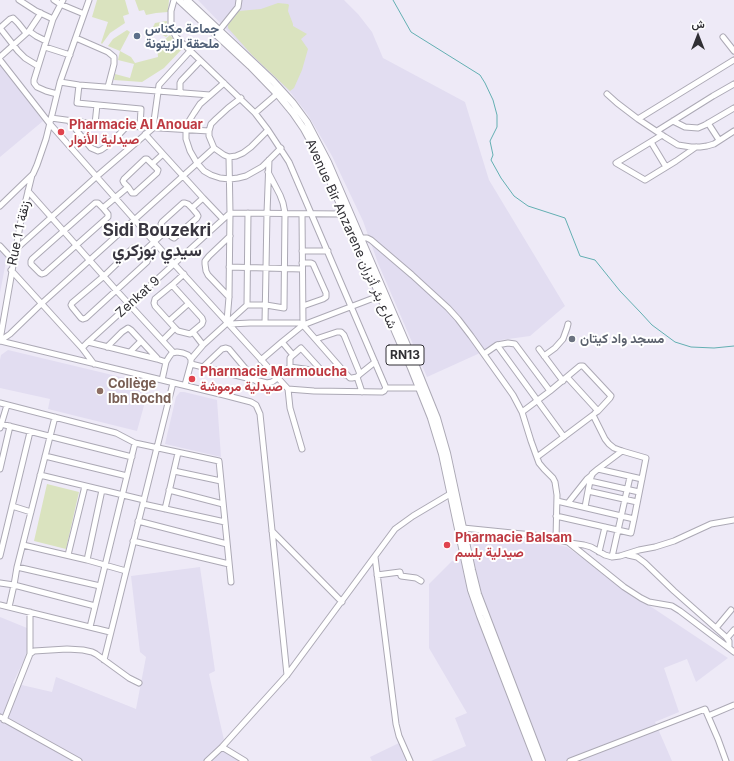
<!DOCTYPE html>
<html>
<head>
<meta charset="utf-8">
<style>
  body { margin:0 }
  #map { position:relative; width:734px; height:761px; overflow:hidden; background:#eeeaf7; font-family:Inter,Vazirmatn,sans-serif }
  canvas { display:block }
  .north { position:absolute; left:678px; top:16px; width:40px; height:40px; -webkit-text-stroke:3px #fff; paint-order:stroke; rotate:0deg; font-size:11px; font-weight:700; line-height:16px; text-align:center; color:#302f34 }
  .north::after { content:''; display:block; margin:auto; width:14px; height:18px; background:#302f34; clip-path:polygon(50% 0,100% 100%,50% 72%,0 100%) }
</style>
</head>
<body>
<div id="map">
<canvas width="734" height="761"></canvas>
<div class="north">ش</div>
</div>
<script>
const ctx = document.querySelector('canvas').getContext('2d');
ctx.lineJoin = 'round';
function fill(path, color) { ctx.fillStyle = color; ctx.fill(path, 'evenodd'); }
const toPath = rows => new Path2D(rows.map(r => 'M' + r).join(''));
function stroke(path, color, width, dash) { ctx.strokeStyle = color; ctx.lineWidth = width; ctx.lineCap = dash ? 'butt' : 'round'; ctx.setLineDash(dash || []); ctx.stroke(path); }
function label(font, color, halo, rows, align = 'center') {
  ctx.font = font + ' Inter,Vazirmatn,sans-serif'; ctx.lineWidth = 4; ctx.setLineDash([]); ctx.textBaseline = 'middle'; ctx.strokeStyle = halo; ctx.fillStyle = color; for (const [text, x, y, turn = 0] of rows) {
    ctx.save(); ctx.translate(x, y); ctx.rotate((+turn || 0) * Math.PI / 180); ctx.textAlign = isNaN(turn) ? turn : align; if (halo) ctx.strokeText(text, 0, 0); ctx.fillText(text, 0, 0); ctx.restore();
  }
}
fill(toPath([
  [198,0,344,0,358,14,372,32,383,58,465,102,489,180,565,306,530,336,501,340,480,353,427,377,378,263,363,221,332,156,308,115,291,93,251,55],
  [0,62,43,121,0,157],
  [0,248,7,256,0,293],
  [8,350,150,384,137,431,48,409,50,399,0,388,0,360,1,355],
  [180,392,184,392,217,400,221,457,165,444,176,397],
  [471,533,554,544,567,547,650,606,728,658,696,682,687,659,664,668,679,712,655,722,672,761,431,761,466,746,455,718,467,713,429,648,429,584,452,561,476,557],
  [200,567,215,671,209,674,224,740,224,750,240,761,0,761,0,617,27,628,28,642,27,651,24,660,13,683,52,692,56,677,136,709,146,657,140,652,131,576],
  [399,743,406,761,372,761,370,757]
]), '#e2ddf1');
fill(toPath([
  [97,0,125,0,129,14,123,16,125,23,110,33,102,44,101,43,108,22,92,17],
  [135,0,169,0,168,12,156,13,146,15,144,10,139,11],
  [278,3,288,4,289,5,288,11,293,24,293,26,307,34,301,39,308,49,302,70,294,88,290,91,252,55,228,28,228,25,239,11,261,9],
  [167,21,166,31,169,34,166,37,152,29,155,23],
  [127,30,130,32,120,51,131,57,135,63,158,57,157,45,160,40,163,41,170,35,183,48,164,68,142,82,114,80,115,74,130,78,134,64,118,60,120,51,108,46,113,39],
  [47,484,79,492,66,549,34,541]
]), '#dae3bf');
stroke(toPath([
  [393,0,411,32,480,75,485,83,493,100,497,115,497,127,490,141,493,155,491,160,501,178,514,196,528,206,565,218,580,256,595,260,620,291,641,313,652,325,675,342,691,347,714,348,734,346]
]), '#63afb2', 1);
const minor = toPath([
  [19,0,36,11,53,19],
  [54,0,60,4,84,14],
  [174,0,171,11,171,27,176,37,255,113,268,130,289,162,386,388,418,388],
  [0,28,18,51,25,58,38,66],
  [0,28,10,19,13,18,18,23,26,33],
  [29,31,36,36,46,41],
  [218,32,238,7,239,0],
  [723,37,734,51],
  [76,38,108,52,114,57,114,64,108,87],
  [45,47,70,55],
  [0,57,29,31,41,13],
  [0,60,50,124,164,253,288,389,290,408,302,449],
  [60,82,79,85,210,95],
  [224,83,200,104,194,113,189,121,186,129,186,139,190,151,197,163,204,171,211,175,220,178,230,179,238,178,246,176,262,167,281,148],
  [79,85,77,103,141,109,140,127],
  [180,93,180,83,181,81,200,61],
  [57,94,46,91,37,87,34,83,34,80,53,19,63,0],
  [607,94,617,103,638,119,665,137,678,145,691,147,700,147,707,146,714,144,734,131],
  [241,98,228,108,216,119,211,124,209,131,209,136,214,148,224,155,229,157,236,156,243,153,251,147,268,130],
  [255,113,277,94],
  [51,118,95,124,127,126,209,131],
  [638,119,734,60],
  [69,121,91,148,98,151,101,150,111,143,127,126],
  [673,121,685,127,698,128,705,125,734,108],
  [708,123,719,140],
  [95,124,97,105],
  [657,131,713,96,734,84],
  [145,134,163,154],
  [662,135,616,163,645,180,676,161,696,147],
  [651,142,666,167],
  [128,187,124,183,123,181,124,179,145,159,147,159,152,164],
  [28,191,116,290,173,352],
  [203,198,223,219],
  [0,206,33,174,37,165,46,139,60,82,89,0],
  [103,208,108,214,108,217,45,273,42,274,40,273,31,264,31,261,32,259,95,203,98,203,103,208,128,187,132,193,135,193,136,192,157,173,158,170,152,164,163,154,203,198,192,208,197,214,198,216,197,218,174,238,172,237,166,231],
  [302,214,303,325],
  [361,238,367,238,371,240,412,275,448,308,458,319,471,336,513,395,522,412,531,441,539,463,544,469,553,478,555,482,557,495,556,539],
  [0,246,13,260],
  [136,247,139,248,147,257,148,259,147,262,86,318,83,319,81,318,72,307,71,305,72,303,104,276,133,248,136,247],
  [15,250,96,177,153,128,159,85,190,51],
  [302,251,328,251],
  [143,252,166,231,162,226,161,224,162,222,183,203,185,203,188,204,192,208],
  [302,263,311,263,313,264,326,293,326,297,323,299,303,306],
  [229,267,302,269],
  [11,270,82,348,94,364],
  [172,285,184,274],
  [229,297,208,275,206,271,205,264,205,261,209,256,230,236],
  [247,305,248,213],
  [169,321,188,304],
  [227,321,229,297,230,213,229,157],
  [265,323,267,213,269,160],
  [193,332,203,345],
  [316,339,337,332,341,332,344,335,360,374,357,377,352,378,350,378,347,375],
  [0,340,21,220,32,175],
  [163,340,175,328,155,306,154,303,155,299,172,285,202,318,203,321,202,324,190,334,178,331,175,328],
  [0,341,224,395,251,402,256,405,260,414,287,675],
  [0,341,10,334,41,304,214,148],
  [88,342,157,359,166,362],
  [282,342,303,325,379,296],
  [497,345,508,343,515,344,550,391],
  [107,347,122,332,128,328,131,330,157,358],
  [82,348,88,342,230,213,344,214],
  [539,349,563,381],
  [130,352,141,341],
  [484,354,497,345,564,437],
  [544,356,555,348,563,339,567,328,568,324],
  [261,360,282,342,293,355,301,348,322,371],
  [191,364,267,383,272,382,276,379,290,367,347,375,303,325,299,323,250,323,230,324],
  [203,367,222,349,226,348,229,349,256,381],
  [290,367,290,358,293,355],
  [360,374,375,362],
  [357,377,362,392],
  [567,377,598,411,595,413],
  [162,380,166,362,169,357,172,353,177,352,183,353,188,355,191,359],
  [185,385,191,363,191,359,203,345,247,305,266,305,284,308,285,213,283,203,280,195,268,172],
  [288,389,314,391,382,392,384,391,386,388],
  [0,403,116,433,135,443,219,461,231,582],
  [522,412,550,391,580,366,583,366,611,396,610,398,598,411],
  [1,424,132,457],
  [0,428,7,405],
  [45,456,127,476],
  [537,457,593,415,605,439,609,444,614,448,622,451,646,458,634,519],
  [0,469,10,426],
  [598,469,622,451],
  [174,471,221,481],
  [40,475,144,500],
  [590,481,592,474,598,469,642,479],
  [169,490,223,504],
  [588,491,590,481,639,492],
  [568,503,587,479,592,475],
  [143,504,225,522],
  [12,506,31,512],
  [585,507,588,491,637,502],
  [165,509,178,453],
  [556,516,631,533,634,519,557,501],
  [138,521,227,544],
  [463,528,542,536,568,542,624,587,641,598,649,602,672,606,680,611,734,652],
  [272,531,342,602],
  [133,541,229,564],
  [570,543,584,545,591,547,605,555,612,557,620,556,639,550,655,547,674,541,711,524,734,520],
  [23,545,87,560,126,571],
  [599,552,605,527],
  [68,555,85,486],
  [628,555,637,557,645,563,674,591,726,637,729,641,729,648],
  [0,556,30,432],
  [375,557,396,724,399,736,410,761],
  [612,557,630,477],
  [87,560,102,490],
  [17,567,100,586],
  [377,575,400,572,401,576,416,578,421,581],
  [0,583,14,585,95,606],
  [0,605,110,632],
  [9,607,14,585,17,567,55,417],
  [30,612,30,654],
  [90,627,135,443],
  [716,628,731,610],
  [727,638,734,630],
  [104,660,173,383],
  [708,716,734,705],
  [0,717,79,761],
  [4,720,30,654,34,651,67,649,83,650,92,652,96,654,129,678,139,683],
  [222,747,245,761],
  [207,761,222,747,287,675,395,529,413,516,450,494],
  [570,761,705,709,718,739,726,761]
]);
const major = toPath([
  [179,0,250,66,279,96,293,113,304,129,315,149,326,172,411,368,431,418,442,454,471,590,480,616,536,761],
  [187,0,254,63,273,81,293,103,307,122,328,162,416,366,437,418,447,453,472,570,478,594,542,761]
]);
stroke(minor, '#aca9b5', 7);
stroke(major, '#aca9b5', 8);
stroke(minor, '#fff', 5);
stroke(major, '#fff', 6);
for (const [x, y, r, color] of [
  [137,36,4,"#5c6f8a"],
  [61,132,4,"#e0444e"],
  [572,339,4,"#6b7280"],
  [192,379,4,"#e0444e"],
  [100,391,4,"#8d6e63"],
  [447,545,4,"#e0444e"]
]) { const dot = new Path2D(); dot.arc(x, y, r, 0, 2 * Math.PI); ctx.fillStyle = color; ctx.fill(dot); stroke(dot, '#fff', 1.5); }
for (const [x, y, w] of [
  [405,355,38]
]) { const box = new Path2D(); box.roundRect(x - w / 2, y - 10, w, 20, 3); ctx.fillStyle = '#fff'; ctx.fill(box); stroke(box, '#302f34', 1); }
label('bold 12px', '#302f34', null, [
  ["RN13",405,355]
]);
label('bold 13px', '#4e5e75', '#fff', [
  ["جماعة مكناس",145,29],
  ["ملحقة الزيتونة",145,44]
], 'left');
label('bold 13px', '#be3a42', '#fff', [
  ["Pharmacie Al Anouar",69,125],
  ["صيدلية الأنوار",69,140],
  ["Pharmacie Marmoucha",200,372],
  ["صيدلية مرموشة",200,387],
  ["Pharmacie Balsam",455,538],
  ["صيدلية بلسم",455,553]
], 'left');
label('13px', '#302f34', '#fff', [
  ["Rue 1 زنقة 1",19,233,-78],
  ["Avenue Bir Anzarene شارع بئر أنزران",351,234,66],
  ["Zenkat 9",138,297,-42]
]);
label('bold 13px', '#5b616d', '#fff', [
  ["مسجد واد كيتان",580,339]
], 'left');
label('bold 13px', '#785e54', '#fff', [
  ["Collège",108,384],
  ["Ibn Rochd",108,399]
], 'left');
label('bold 17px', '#393640', '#fff', [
  ["Sidi Bouzekri",157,231],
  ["سيدي بوزكري",157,251]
]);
</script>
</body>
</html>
